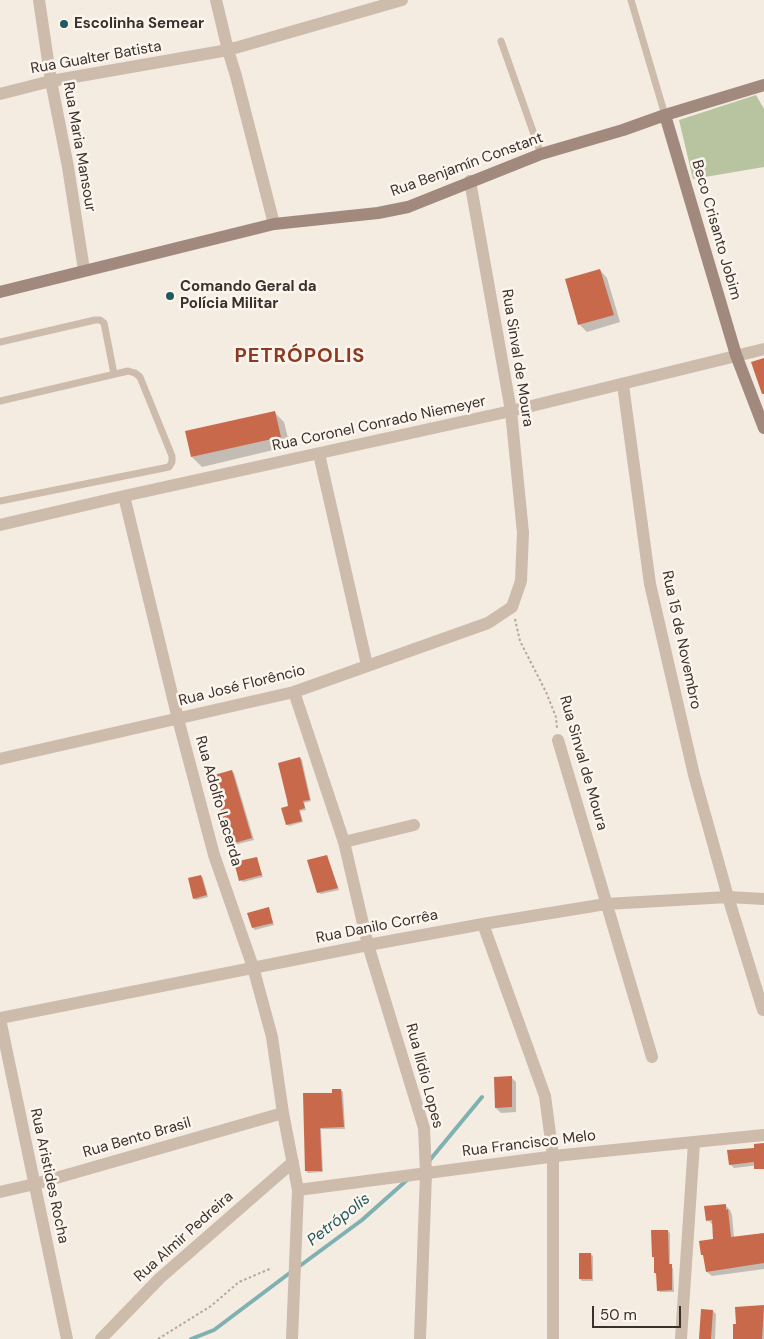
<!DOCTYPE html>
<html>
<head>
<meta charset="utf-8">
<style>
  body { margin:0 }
  #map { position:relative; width:764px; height:1339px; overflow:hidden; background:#f4ebe1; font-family:"DM Sans",sans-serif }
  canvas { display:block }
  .scale { position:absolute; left:592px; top:1306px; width:89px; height:22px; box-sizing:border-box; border:2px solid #3b302b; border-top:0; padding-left:6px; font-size:15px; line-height:18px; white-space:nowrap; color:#3b302b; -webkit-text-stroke:4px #fbf5ee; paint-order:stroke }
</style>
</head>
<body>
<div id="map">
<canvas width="764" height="1339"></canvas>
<div class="scale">50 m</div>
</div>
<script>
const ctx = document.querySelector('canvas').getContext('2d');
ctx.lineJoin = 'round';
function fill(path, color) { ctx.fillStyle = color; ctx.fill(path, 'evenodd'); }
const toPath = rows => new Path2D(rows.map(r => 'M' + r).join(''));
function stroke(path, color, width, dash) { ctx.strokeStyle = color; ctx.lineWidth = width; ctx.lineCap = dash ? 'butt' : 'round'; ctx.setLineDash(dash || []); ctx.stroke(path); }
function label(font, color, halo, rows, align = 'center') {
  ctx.font = font + ' "DM Sans",sans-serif'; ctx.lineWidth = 5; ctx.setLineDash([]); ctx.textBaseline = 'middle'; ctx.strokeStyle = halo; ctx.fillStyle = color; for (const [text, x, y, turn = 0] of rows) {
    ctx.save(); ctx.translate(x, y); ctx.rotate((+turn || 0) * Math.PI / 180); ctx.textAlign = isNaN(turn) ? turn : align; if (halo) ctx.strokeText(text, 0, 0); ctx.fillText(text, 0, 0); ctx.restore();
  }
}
fill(toPath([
  [756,95,764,109,764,167,693,179,679,120]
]), '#b8c4a0');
fill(toPath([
  [600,270,607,278,620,322,587,332,580,325,566,280],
  [274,412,284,422,290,446,202,467,192,457],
  [300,758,302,760,311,801,304,803,306,810,300,811,303,822,289,826,287,824,289,807],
  [232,771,234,773,254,840,234,845,232,843,223,805],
  [327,856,339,890,321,894,318,892],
  [256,858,263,877,243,882,241,880],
  [201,876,203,878,208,897,196,900,194,898],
  [268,909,274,925,255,930,253,928],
  [511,1077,516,1082,516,1112,501,1113,496,1108],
  [341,1090,343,1092,345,1129,321,1129,323,1172,308,1173,306,1171,304,1095,333,1094],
  [764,1145,764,1158,760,1165,734,1168,730,1164],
  [725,1205,730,1210,732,1215,734,1238,764,1233,764,1269,712,1276,707,1272,705,1257,702,1254,714,1240,713,1225,708,1220],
  [668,1231,670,1233,670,1266,673,1268,674,1292,660,1292,658,1290,657,1275,655,1273,655,1259,653,1257],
  [591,1254,593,1256,593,1281,582,1281,580,1279],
  [764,1306,764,1339,735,1339,738,1325,736,1308],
  [713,1311,716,1314,715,1339,700,1339]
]), '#0003');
stroke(toPath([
  [429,1161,482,1097],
  [297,1268,362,1220,407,1180],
  [191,1339,214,1330,291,1272]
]), '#7fb0b2', 4);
fill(toPath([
  [600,269,614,315,578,325,565,279],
  [764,358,764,394,762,394,751,362],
  [275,411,281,437,191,457,185,431],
  [300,757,310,800,303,801,305,808,299,810,302,821,286,825,281,808,288,806,287,800,278,763],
  [232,770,252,838,231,844,219,805,222,804,214,775],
  [327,855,338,888,317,893,307,860],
  [257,857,262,875,239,881,234,862],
  [201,875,207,895,193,899,188,878],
  [269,907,273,923,252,928,247,913],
  [512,1076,512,1107,495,1108,494,1077],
  [332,1089,341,1089,344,1127,320,1128,322,1171,305,1171,303,1093,332,1093],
  [764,1143,764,1169,754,1169,754,1162,729,1165,727,1150,754,1148,754,1144],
  [726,1204,726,1210,728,1209,731,1237,764,1233,764,1263,706,1272,703,1255,701,1255,699,1241,713,1239,712,1220,706,1221,704,1206],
  [651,1230,668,1230,669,1264,672,1264,672,1290,657,1291,656,1273,654,1273,654,1257,652,1257],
  [579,1253,591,1253,592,1279,579,1279],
  [764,1305,762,1339,733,1339,733,1324,736,1324,735,1307],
  [701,1309,713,1310,711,1339,699,1339]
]), '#c8694b');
stroke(toPath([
  [515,619,520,641,546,692,556,717,557,728],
  [158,1339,211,1306,239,1282,272,1268]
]), '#b9a596', 2, [2.5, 2.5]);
stroke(toPath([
  [631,0,665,115],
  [501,41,541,154],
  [0,342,95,320,100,320,104,323,114,374],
  [0,401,128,371,135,373,140,377,172,456,172,462,169,467,0,501]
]), '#cdbbac', 7);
stroke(toPath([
  [39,0,51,81,68,167,84,270],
  [216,0,228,50,236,76,274,224],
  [0,94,51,81,228,50,402,0],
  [623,385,650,584,694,775,728,897,763,1010],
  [319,454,367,665],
  [124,496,178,719,214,855,253,967,272,1037,283,1113,298,1190,292,1339],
  [0,525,124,496,511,411,764,349],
  [294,692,344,842,368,945,424,1128,426,1173,420,1339],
  [558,740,652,1057],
  [0,759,294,692,488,623,512,607,521,581,523,533,511,411,470,181],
  [344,842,414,825],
  [483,924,545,1096,553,1156,553,1339],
  [0,1018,368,945,483,924,606,904,728,897,764,899],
  [0,1019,67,1339],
  [298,1190,564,1155,764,1135],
  [0,1192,35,1184,283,1113],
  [101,1339,160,1278,293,1162],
  [681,1339,694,1143]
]), '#cdbbac', 12);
stroke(toPath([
  [665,115,736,355,764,428],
  [0,292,274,224,378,213,408,207,541,154,623,130,665,115,764,85]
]), '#a18a7d', 12);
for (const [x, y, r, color] of [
  [64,24,5,"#1f5a5e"],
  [170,296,5,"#1f5a5e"]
]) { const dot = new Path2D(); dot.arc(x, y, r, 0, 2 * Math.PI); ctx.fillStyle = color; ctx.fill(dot); stroke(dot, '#fbf5ee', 2); }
label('bold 15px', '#3b302b', '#fbf5ee', [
  ["Escolinha Semear",74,24],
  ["Comando Geral da",180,287],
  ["Polícia Militar",180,304]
], 'left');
label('15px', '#3b302b', '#fbf5ee', [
  ["Rua Gualter Batista",96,58,-10],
  ["Rua Maria Mansour",79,147,80],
  ["Rua Benjamín Constant",467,165,-20],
  ["Beco Crisanto Jobim",716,230,74],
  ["Rua Sinval de Moura",517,358,81],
  ["Rua Coronel Conrado Niemeyer",379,424,-12],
  ["Rua 15 de Novembro",681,640,78],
  ["Rua José Florêncio",242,686,-14],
  ["Rua Sinval de Moura",583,763,74],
  ["Rua Adolfo Lacerda",218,801,74],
  ["Rua Danilo Corrêa",377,927,-11],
  ["Rua Ilídio Lopes",424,1076,75],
  ["Rua Bento Brasil",137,1138,-16],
  ["Rua Francisco Melo",529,1144,-7],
  ["Rua Aristides Rocha",49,1176,78],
  ["Rua Almir Pedreira",184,1237,-42]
]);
label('italic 16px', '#1f5a5e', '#fbf5ee', [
  ["Petrópolis",339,1220,-38]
]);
ctx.letterSpacing = '1px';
label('bold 20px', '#8c3b22', '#fbf5ee', [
  ["PETRÓPOLIS",300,357]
]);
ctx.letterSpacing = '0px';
</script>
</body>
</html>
